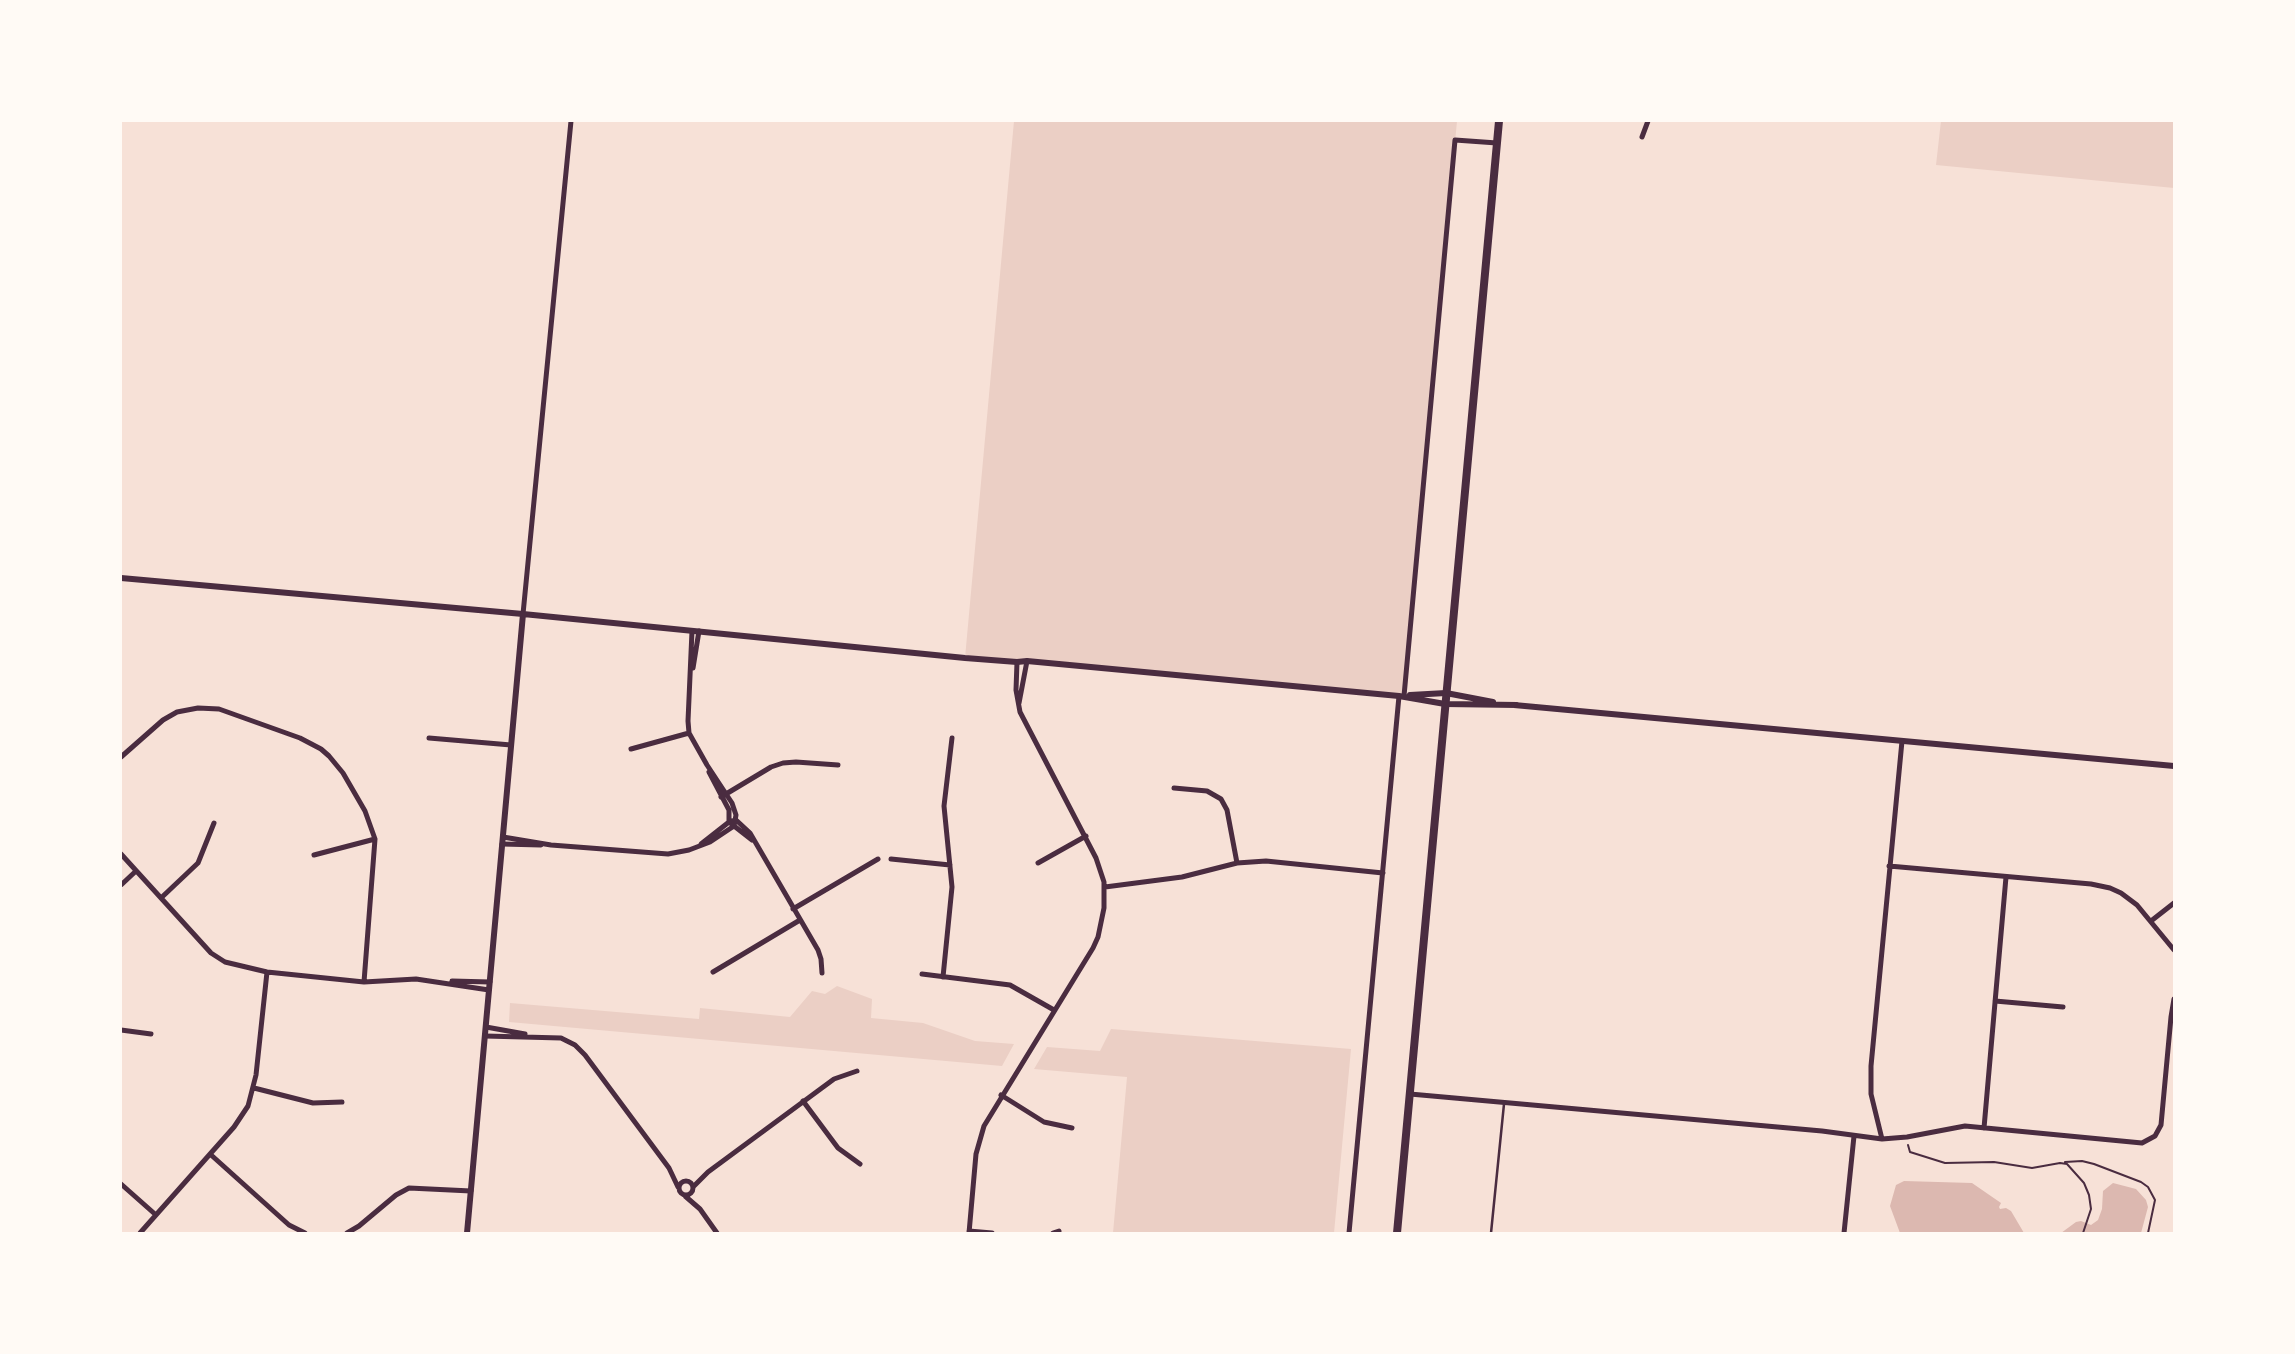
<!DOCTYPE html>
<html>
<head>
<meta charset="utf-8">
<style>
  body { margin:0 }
  #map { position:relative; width:2295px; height:1354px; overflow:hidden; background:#f7e1d7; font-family:"Titillium Web",sans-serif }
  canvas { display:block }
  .frame { position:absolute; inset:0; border:122px solid #fffaf5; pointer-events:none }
</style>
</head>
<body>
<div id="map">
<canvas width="2295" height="1354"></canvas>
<div class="frame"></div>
</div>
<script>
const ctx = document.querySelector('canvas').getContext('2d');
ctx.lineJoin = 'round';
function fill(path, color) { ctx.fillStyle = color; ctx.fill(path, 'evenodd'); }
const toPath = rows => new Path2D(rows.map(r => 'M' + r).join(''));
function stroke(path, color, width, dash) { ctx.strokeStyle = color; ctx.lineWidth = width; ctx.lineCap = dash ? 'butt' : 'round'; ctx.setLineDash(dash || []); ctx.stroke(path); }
fill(toPath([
  [1014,121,1457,121,1404,696,965,658],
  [1941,121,2174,121,2174,188,1936,165],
  [837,986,872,999,871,1018,923,1023,975,1041,1014,1044,1002,1066,509,1022,510,1003,699,1019,700,1008,790,1017,812,991,825,994],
  [1111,1029,1351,1049,1334,1233,1113,1233,1127,1077,1034,1069,1047,1047,1100,1051]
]), '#ebcfc5');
fill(toPath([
  [1904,1181,1972,1183,2001,1203,1999,1207,2000,1209,2006,1208,2011,1211,2024,1233,1900,1233,1890,1206,1896,1185],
  [2113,1183,2136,1189,2146,1200,2148,1207,2141,1233,2061,1233,2076,1222,2081,1221,2091,1225,2098,1220,2102,1209,2103,1191]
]), '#dcb8b0');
stroke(toPath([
  [1908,1145,1910,1152,1945,1163,1994,1162,2032,1168,2060,1163,2067,1164,2084,1183,2089,1195,2091,1209,2083,1233],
  [2065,1162,2082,1161,2094,1164,2141,1182,2148,1187,2155,1200,2148,1233]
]), '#4a2c40', 2);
stroke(toPath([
  [1491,1233,1504,1104]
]), '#4a2c40', 2.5);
stroke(toPath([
  [1642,137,1648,121],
  [523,614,571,121],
  [693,668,699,631],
  [1404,696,1455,140,1497,143],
  [1019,703,1027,661],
  [429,738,511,745],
  [631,749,689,733],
  [121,757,163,720,177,712,198,708,219,709,300,738,321,749,329,756,343,773,365,811,375,839,364,982],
  [709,772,729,810,729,822,752,840],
  [1174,788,1207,791,1221,799,1227,810,1237,863],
  [721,797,771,767,783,763,796,762,838,765],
  [729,822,736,820,750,833,818,950,821,959,822,973],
  [503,837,551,845,668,854,689,850,710,842,734,826,736,815,732,803,707,765,689,733,688,721,692,631],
  [502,844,541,845],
  [701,844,729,822],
  [121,854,211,953,225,962,267,972,364,982,416,979,489,990],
  [314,855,375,839],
  [891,859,950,865],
  [1038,863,1086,836],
  [1889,866,2091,884,2110,888,2121,893,2137,905,2174,950],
  [121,885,136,871],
  [1105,887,1182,877,1237,863,1266,861,1383,873],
  [161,898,198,863,214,823],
  [793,909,878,859],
  [2151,921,2174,903],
  [713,972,800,920],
  [922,974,1010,985,1054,1010],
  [943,977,952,887,944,806,952,738],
  [452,981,490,982],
  [1995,1001,2063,1007],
  [486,1027,525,1034],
  [121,1030,151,1034],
  [485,1036,561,1038,575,1045,585,1055,669,1168,678,1187],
  [254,1088,313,1103,342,1102],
  [1410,1094,1822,1131,1882,1139,1907,1137,1965,1126,2142,1143,2155,1136,2161,1125,2171,1017,2174,999],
  [1001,1095,1044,1122,1072,1128],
  [803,1101,838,1148,860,1164],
  [1984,1128,2006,877],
  [1882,1139,1871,1094,1871,1066,1902,741],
  [210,1154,289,1225,305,1233],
  '679 1188a7 7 0 1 1 14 0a7 7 0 1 1-14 0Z',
  [121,1184,156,1215],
  [693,1187,708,1172,834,1079,857,1071],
  [685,1196,700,1209,717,1233],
  [969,1231,992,1233],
  [140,1233,234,1127,248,1106,256,1075,267,972],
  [347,1233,359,1226,396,1195,409,1188,471,1191],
  [969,1233,976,1154,984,1126,1093,948,1098,937,1104,908,1104,882,1096,858,1020,712,1016,690,1017,662],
  [1053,1233,1059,1231],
  [1349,1233,1399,696],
  [1844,1233,1854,1136]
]), '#4a2c40', 5);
stroke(toPath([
  [121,578,523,614,965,658,1017,662,1027,661,1399,696,1445,704,1517,705],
  [1410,695,1446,693,1493,702],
  [1514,705,2174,766],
  [467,1233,523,614]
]), '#4a2c40', 6);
stroke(toPath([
  [1397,1233,1499,121]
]), '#4a2c40', 8);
</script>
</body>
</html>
